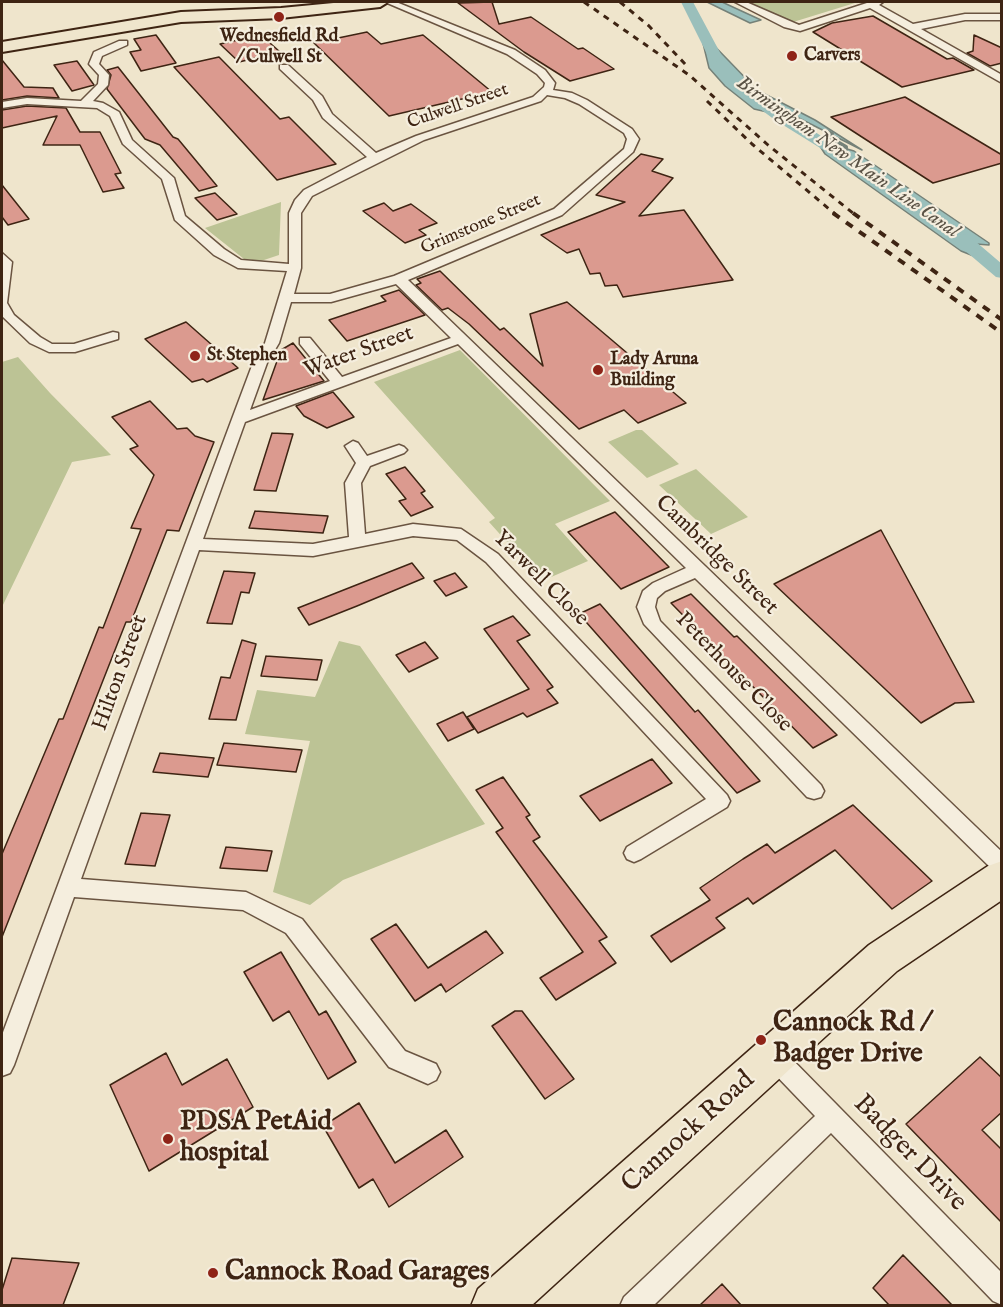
<!DOCTYPE html>
<html>
<head>
<meta charset="utf-8">
<style>
  body { margin:0 }
  #map { position:relative; width:1003px; height:1307px; overflow:hidden; background:#efe5cc; font-family:"IM FELL English",serif }
  canvas { display:block }
  .frame { position:absolute; inset:0; border:3px solid #3e2413; pointer-events:none }
</style>
</head>
<body>
<div id="map">
<canvas width="1003" height="1307"></canvas>
<div class="frame"></div>
</div>
<script>
const ctx = document.querySelector('canvas').getContext('2d');
ctx.lineJoin = 'round';
function fill(path, color) { ctx.fillStyle = color; ctx.fill(path, 'evenodd'); }
const toPath = rows => new Path2D(rows.map(r => 'M' + r).join(''));
function stroke(path, color, width, dash) { ctx.strokeStyle = color; ctx.lineWidth = width; ctx.lineCap = dash ? 'butt' : 'round'; ctx.setLineDash(dash || []); ctx.stroke(path); }
function label(font, color, halo, rows, align = 'center') {
  ctx.font = font + ' "IM FELL English",serif'; ctx.lineWidth = 4.5; ctx.setLineDash([]); ctx.textBaseline = 'middle'; ctx.strokeStyle = halo; ctx.fillStyle = color; for (const [text, x, y, turn = 0] of rows) {
    ctx.save(); ctx.translate(x, y); ctx.rotate((+turn || 0) * Math.PI / 180); ctx.textAlign = isNaN(turn) ? turn : align; if (halo) ctx.strokeText(text, 0, 0); ctx.fillText(text, 0, 0); ctx.restore();
  }
}
fill(toPath([
  [747,2,858,2,790,23],
  [281,202,279,255,261,261,244,259,205,228],
  [460,350,610,501,555,524,588,561,542,581,489,522,495,518,374,382],
  [18,357,50,393,111,455,72,462,2,607,2,362],
  [636,430,642,430,679,464,647,478,608,442],
  [696,469,748,517,711,534,659,485],
  [339,641,360,646,485,824,343,880,310,905,273,892,310,741,245,734,257,690,315,697]
]), '#bcc395');
const water = toPath([
  [707,2,722,2,761,20,750,23,707,2],
  [700,31,757,90,815,120,862,150,775,106,776,114,754,109,725,86,709,68,700,31],
  [816,140,854,151,989,243,989,245,976,244,986,261,961,251,825,154,816,140]
]);
fill(water, '#9abfbb');
stroke(water, '#758178', 1.5);
stroke(toPath([
  [826,131,832,134,827,136,846,147,845,157]
]), '#758178', 4);
fill(toPath([
  [681,2,693,2,723,58,721,61,716,62,709,58,681,2],
  [749,90,754,91,851,156,843,161,838,159,775,120,744,97,742,94,749,90],
  [962,234,968,235,1002,264,1002,278,996,277,956,243,954,239,956,235,962,234]
]), '#9abfbb');
const building = toPath([
  [492,2,499,24,531,17,578,49,583,48,614,69,570,81,524,52,458,3,492,2],
  [873,16,947,59,953,58,974,70,902,87,813,32,832,23,873,16],
  [367,32,381,44,423,35,492,92,389,116,314,43,367,32],
  [156,35,176,63,141,71,130,52,141,50,134,39,156,35],
  [261,35,280,52,239,62,220,44,261,35],
  [974,35,1002,48,1002,63,990,66,967,53,973,51,974,35],
  [219,57,280,119,289,117,336,164,277,180,174,67,219,57],
  [2,60,24,87,53,88,59,98,27,96,2,100,2,60],
  [77,61,94,85,72,91,54,65,77,61],
  [118,67,173,137,178,139,217,186,199,191,160,145,145,139,107,89,111,75,107,70,118,67],
  [905,97,1002,155,1002,163,933,183,831,117,905,97],
  [27,106,66,108,80,132,100,132,121,173,115,174,124,188,103,192,80,145,43,145,57,116,2,128,2,110,27,106],
  [641,154,663,159,652,171,673,178,639,216,684,210,733,280,623,297,617,285,605,286,600,273,590,274,579,249,567,253,541,235,625,202,596,195,641,154],
  [2,185,29,219,8,225,2,217,2,185],
  [215,193,237,214,217,220,195,198,215,193],
  [384,203,393,211,411,204,437,223,419,230,426,235,405,243,363,211,384,203],
  [440,271,500,330,504,328,543,366,530,314,567,302,686,403,638,423,624,410,579,429,469,324,448,308,442,310,416,285,421,283,417,279,440,271],
  [399,290,425,315,347,341,329,320,386,301,381,296,399,290],
  [186,322,238,368,207,382,203,379,192,382,145,339,186,322],
  [293,343,324,381,263,400,281,350,293,343],
  [333,392,354,417,327,428,304,416,296,406,333,392],
  [150,401,177,429,187,428,195,436,214,442,179,531,167,530,131,622,126,622,2,937,2,854,59,719,63,719,99,627,103,628,141,529,131,528,154,475,130,449,138,446,112,417,150,401],
  [272,433,293,434,276,491,254,490,272,433],
  [405,467,425,491,421,493,433,507,411,516,399,501,406,499,386,474,405,467],
  [255,511,328,516,323,533,249,528,255,511],
  [615,512,669,567,621,589,568,532,615,512],
  [881,530,974,702,955,703,921,723,774,584,881,530],
  [412,563,424,578,357,606,309,625,298,608,412,563],
  [224,571,255,573,249,593,241,592,232,624,207,623,224,571],
  [455,573,467,587,446,596,434,581,455,573],
  [691,594,734,637,737,636,837,735,813,748,671,603,691,594],
  [600,604,695,712,698,710,760,781,737,793,579,614,600,604],
  [513,616,530,635,517,641,553,687,547,690,558,703,527,717,523,713,478,733,467,717,529,689,484,629,513,616],
  [242,640,256,644,236,720,209,719,221,677,230,678,242,640],
  [425,642,438,658,409,672,396,655,425,642],
  [266,656,322,660,317,680,261,676,266,656],
  [463,712,474,729,448,741,437,724,463,712],
  [224,743,302,750,296,772,217,765,224,743],
  [160,753,214,758,208,777,153,772,160,753],
  [652,759,672,783,600,821,580,796,652,759],
  [503,777,530,815,526,817,540,837,533,841,607,937,599,941,616,963,556,1000,540,978,583,952,496,832,503,828,476,790,503,777],
  [853,805,932,881,892,909,835,850,753,904,748,898,716,918,725,928,671,962,651,936,710,900,700,888,743,859,767,844,775,853,853,805],
  [141,813,170,815,155,866,125,864,141,813],
  [226,847,272,851,267,871,220,868,226,847],
  [396,924,428,968,486,931,503,953,446,992,441,984,415,1001,371,939,396,924],
  [281,952,319,1015,326,1011,356,1062,328,1079,289,1011,273,1021,244,972,281,952],
  [515,1011,522,1011,574,1079,545,1099,492,1026,515,1011],
  [166,1053,182,1085,227,1059,253,1107,149,1171,110,1085,166,1053],
  [980,1057,1002,1078,1002,1112,982,1130,1002,1150,1002,1223,906,1124,980,1057],
  [359,1103,395,1163,446,1130,463,1157,389,1207,373,1179,359,1188,323,1126,359,1103],
  [903,1255,952,1305,889,1305,873,1288,903,1255],
  [12,1258,79,1263,63,1305,2,1305,2,1290,12,1258],
  [722,1284,741,1305,700,1305,722,1284]
]);
fill(building, '#db9a8f');
stroke(building, '#3e2413', 1.5);
const street = toPath([
  [385,2,396,2,515,50,545,70,555,83,553,90,572,93,587,100,632,129,639,139,633,152,562,215,408,280,1002,852,1002,875,995,872,695,578,665,591,657,598,655,607,660,621,821,785,824,791,821,797,814,799,807,797,644,624,637,607,643,591,653,583,686,568,458,344,245,422,203,539,313,544,349,537,345,483,356,463,345,446,353,441,358,443,367,456,399,445,404,447,407,450,404,453,370,466,361,483,365,534,413,524,461,529,498,554,727,795,730,801,727,807,641,859,634,862,627,859,624,853,627,847,706,799,486,562,457,540,413,536,313,556,199,550,81,879,246,892,302,919,405,1051,436,1064,440,1072,436,1080,428,1084,389,1067,286,933,243,910,74,897,14,1065,10,1073,2,1076,2,1035,232,419,253,363,265,343,287,271,238,268,214,255,175,220,162,179,123,144,110,116,97,108,27,104,2,108,2,102,27,98,81,101,98,84,99,75,89,64,94,52,119,41,127,41,127,45,102,56,99,64,109,75,108,85,93,101,103,103,119,112,132,140,174,178,185,216,224,249,241,260,289,264,289,213,295,200,304,190,367,157,323,118,313,100,280,69,280,65,288,65,322,96,332,114,376,153,416,136,533,97,544,87,545,83,537,74,507,54,385,2],
  [547,95,565,98,579,104,624,133,627,139,624,149,554,209,394,276,330,294,294,294,301,268,301,213,312,196,424,140,541,101,547,95],
  [396,284,451,338,342,377,310,338,300,338,300,344,330,381,250,410,267,363,279,343,291,302,331,302,396,284],
  [735,2,746,2,799,25,870,2,883,2,879,5,913,24,965,14,1002,14,1002,20,965,20,921,29,1002,75,1002,83,870,8,800,31,784,27,735,2],
  [2,253,12,262,7,303,14,315,40,337,52,344,74,344,113,332,118,333,118,339,75,352,49,352,30,343,2,316,2,253],
  [774,1046,782,1049,1002,1273,1002,1305,993,1301,831,1133,653,1306,620,1306,624,1297,815,1116,766,1065,762,1057,766,1049,774,1046]
]);
const primary = toPath([
  [344,2,388,2,380,7,281,18,181,22,2,52,2,42,181,12,281,8,344,2]
]);
const highway = toPath([
  [1002,861,1002,900,897,971,531,1306,471,1306,478,1289,869,945,988,866,1002,861]
]);
stroke(street, '#6a5441', 3);
stroke(primary, '#3e2413', 4);
stroke(highway, '#3e2413', 3);
fill(street, '#f5eede');
fill(primary, '#efe5cc');
fill(highway, '#efe5cc');
stroke(toPath([
  [584,2,689,75,768,145,854,214],
  [620,2,649,26,687,66],
  [707,101,752,144,835,214]
]), '#3e2413', 3, [6, 6]);
stroke(toPath([
  [833,213,1002,333],
  [853,213,1002,320]
]), '#3e2413', 4, [8, 8]);
for (const [x, y, r, color] of [
  [279,17,6,"#8f2418"],
  [792,56,6,"#8f2418"],
  [195,356,6,"#8f2418"],
  [598,370,6,"#8f2418"],
  [761,1040,6,"#8f2418"],
  [168,1139,6,"#8f2418"],
  [213,1273,6,"#8f2418"]
]) { const dot = new Path2D(); dot.arc(x, y, r, 0, 2 * Math.PI); ctx.fillStyle = color; ctx.fill(dot); stroke(dot, '#f5eede', 2); }
label('bold 18px', '#3e2413', '#f5eede', [
  ["Wednesfield Rd",279,37,"center"],
  ["/ Culwell St",279,58,"center"],
  ["Carvers",804,56],
  ["St Stephen",207,356],
  ["Lady Aruna",610,360],
  ["Building",610,381]
], 'left');
label('18px', '#3e2413', '#f5eede', [
  ["Culwell Street",458,107,-19],
  ["Grimstone Street",481,225,-23]
]);
label('italic 20px', '#5a5245', '#f5eede', [
  ["Birmingham New Main Line Canal",847,158,35]
]);
label('22px', '#3e2413', '#f5eede', [
  ["Water Street",359,353,-20],
  ["Cambridge Street",716,556,44],
  ["Yarwell Close",540,579,45],
  ["Hilton Street",121,673,-70],
  ["Peterhouse Close",733,673,46]
]);
label('bold 27px', '#3e2413', '#f5eede', [
  ["Cannock Rd /",773,1024],
  ["Badger Drive",773,1055],
  ["PDSA PetAid",180,1123],
  ["hospital",180,1154],
  ["Cannock Road Garages",225,1273]
], 'left');
label('27px', '#3e2413', '#f5eede', [
  ["Cannock Road",689,1133,-42],
  ["Badger Drive",909,1154,46]
]);
</script>
</body>
</html>
